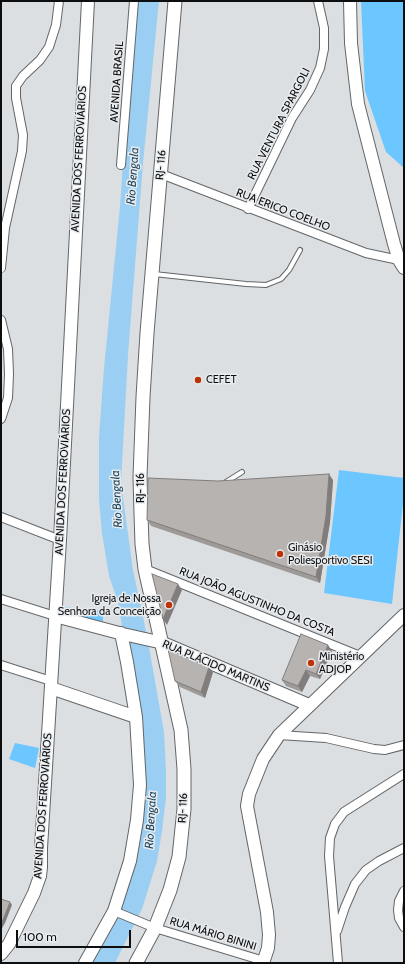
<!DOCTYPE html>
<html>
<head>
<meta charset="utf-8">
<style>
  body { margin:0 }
  #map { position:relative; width:405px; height:964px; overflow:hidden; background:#dbdfe2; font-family:Cabin,sans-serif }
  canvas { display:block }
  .frame { position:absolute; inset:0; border:2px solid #0d0e0f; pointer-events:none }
  .scale { position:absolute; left:16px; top:930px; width:115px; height:18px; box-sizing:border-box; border:2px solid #0d0e0f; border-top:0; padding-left:5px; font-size:12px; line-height:14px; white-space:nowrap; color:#0d0e0f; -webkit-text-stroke:3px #e9ecef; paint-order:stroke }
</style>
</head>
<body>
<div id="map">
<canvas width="405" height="964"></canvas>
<div class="frame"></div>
<div class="scale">100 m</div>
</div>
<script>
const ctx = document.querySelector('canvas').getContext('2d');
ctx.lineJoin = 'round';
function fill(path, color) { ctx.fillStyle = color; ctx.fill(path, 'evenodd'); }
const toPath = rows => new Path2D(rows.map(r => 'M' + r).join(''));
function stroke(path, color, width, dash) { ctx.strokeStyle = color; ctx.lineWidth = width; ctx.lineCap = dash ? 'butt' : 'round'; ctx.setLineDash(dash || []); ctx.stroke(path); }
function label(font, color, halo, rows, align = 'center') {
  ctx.font = font + ' Cabin,sans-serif'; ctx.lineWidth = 3; ctx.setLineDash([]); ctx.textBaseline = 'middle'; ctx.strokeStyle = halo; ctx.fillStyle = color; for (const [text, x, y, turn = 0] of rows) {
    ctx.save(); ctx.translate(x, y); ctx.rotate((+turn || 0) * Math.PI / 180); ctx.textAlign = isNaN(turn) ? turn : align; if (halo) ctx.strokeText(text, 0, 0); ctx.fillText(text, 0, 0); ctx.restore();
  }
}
fill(toPath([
  [361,1,404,1,404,168,386,152,365,91],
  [339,470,404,478,404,494,392,604,324,593],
  [62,607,103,611,103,622,63,617],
  [15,743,39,748,35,768,9,759]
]), '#6cc6ff');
fill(toPath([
  [135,1,159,1,143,163,128,355,121,483,133,570,147,636,164,732,166,770,166,798,162,831,157,861,142,909,115,963,90,963,141,832,128,662,118,602,109,576,102,533,99,500,99,437,104,368,120,207,130,55]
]), '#9acff3');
const lane = toPath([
  [154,274,246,284,266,285,281,279,289,270,300,250],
  [226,482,242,472]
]);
const street = toPath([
  [121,165,134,1],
  [161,174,366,253,399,260],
  [248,209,292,118,310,90,320,68,324,49,324,28,318,1],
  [1,268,5,228,22,151,23,135,16,98,16,86,23,76,40,60,49,47,56,25,59,1],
  [1,320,8,349,9,374,8,398,1,419],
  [1,517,60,540],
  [145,569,360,656],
  [1,599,55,616],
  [1,665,51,681],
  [279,735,326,738,374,749,385,750,404,745],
  [404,891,399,901,398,910,399,918,404,927],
  [114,911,155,928,264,961],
  [337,931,345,907,355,884,366,870,379,861,404,848],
  [338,963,329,856,330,838,335,824,344,812,404,774]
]);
const secondary = toPath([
  [350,1,351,43,358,104,394,244,399,260,404,268],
  [55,616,123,634,163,643,309,705],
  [51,688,136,717],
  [1,954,9,944,34,893,40,876,41,867,41,848,60,540,88,1],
  [85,963,114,911,130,861,137,820,140,785,136,717,127,662,121,633],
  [263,963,268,948,269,935,267,912,247,806,249,794,263,759,279,735,404,615]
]);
const primary = toPath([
  [136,963,155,928,170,890,179,857,184,809,184,769,181,730,145,569,142,544,141,514,140,477,143,397,147,333,175,1]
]);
stroke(lane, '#636668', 6);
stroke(street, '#636668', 10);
stroke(secondary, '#636668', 14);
stroke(primary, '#636668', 15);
stroke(lane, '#fff', 4);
stroke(street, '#fff', 8);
stroke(secondary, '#fff', 12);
stroke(primary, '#fff', 13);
fill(toPath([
  [333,480,330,522,320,583,151,526,147,520,218,481],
  [332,651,320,679,310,676,302,692,286,686,282,680],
  [209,667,213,672,205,698,180,687,175,681]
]), '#9d9a98');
fill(toPath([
  [329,474,333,480,330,522,320,583,316,577],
  [178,584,182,590,167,625,163,619],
  [328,645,332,651,320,679,316,674],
  [209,667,213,672,205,698,201,692],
  [306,670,310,676,302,692,298,686],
  [10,902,12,905,5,923,1,930,1,923]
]), '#807d7c');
const building = toPath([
  [329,474,326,516,316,577,147,520,148,478,218,481,329,474],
  [152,574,178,584,163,619,152,574],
  [301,634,328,645,316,674,306,670,298,686,282,680,301,634],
  [168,649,209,667,201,692,175,681,168,649],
  [1,899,10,902,3,920,1,923,1,899]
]);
fill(building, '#b7b3b1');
stroke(building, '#807d7c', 1);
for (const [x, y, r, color] of [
  [198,380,4,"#bd3308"],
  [280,554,4,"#bd3308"],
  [169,605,4,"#bd3308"],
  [311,663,4,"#bd3308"]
]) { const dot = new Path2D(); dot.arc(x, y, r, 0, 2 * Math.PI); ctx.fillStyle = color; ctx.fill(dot); stroke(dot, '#e9ecef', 1.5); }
label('11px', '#0d0e0f', '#e9ecef', [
  ["AVENIDA BRASIL",117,82,-86],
  ["RUA VENTURA SPARGOLI",279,124,-63],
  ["AVENIDA DOS FERROVIÁRIOS",79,159,-87],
  ["RJ- 116",161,165,-85],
  ["RUA ERICO COELHO",283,210,21],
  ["AVENIDA DOS FERROVIÁRIOS",63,482,-87],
  ["RJ- 116",141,488,-90],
  ["RUA JOÃO AGUSTINHO DA COSTA",257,602,22],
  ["RUA PLÁCIDO MARTINS",216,666,23],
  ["AVENIDA DOS FERROVIÁRIOS",43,806,-86],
  ["RJ- 116",183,808,-87],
  ["RUA MÁRIO BININI",213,934,17]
]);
label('11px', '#0d0e0f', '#e9ecef', [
  ["CEFET",206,380],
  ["Ginásio",288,548],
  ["Poliesportivo SESI",288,561],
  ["Igreja de Nossa",161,599,"right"],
  ["Senhora da Conceição",161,612,"right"],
  ["Ministério",319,657],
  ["ADJOP",319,670]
], 'left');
label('italic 12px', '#1e465f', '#e9ecef', [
  ["Rio Bengala",133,176,-86],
  ["Rio Bengala",117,499,-93],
  ["Rio Bengala",151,820,-87]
]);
</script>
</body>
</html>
